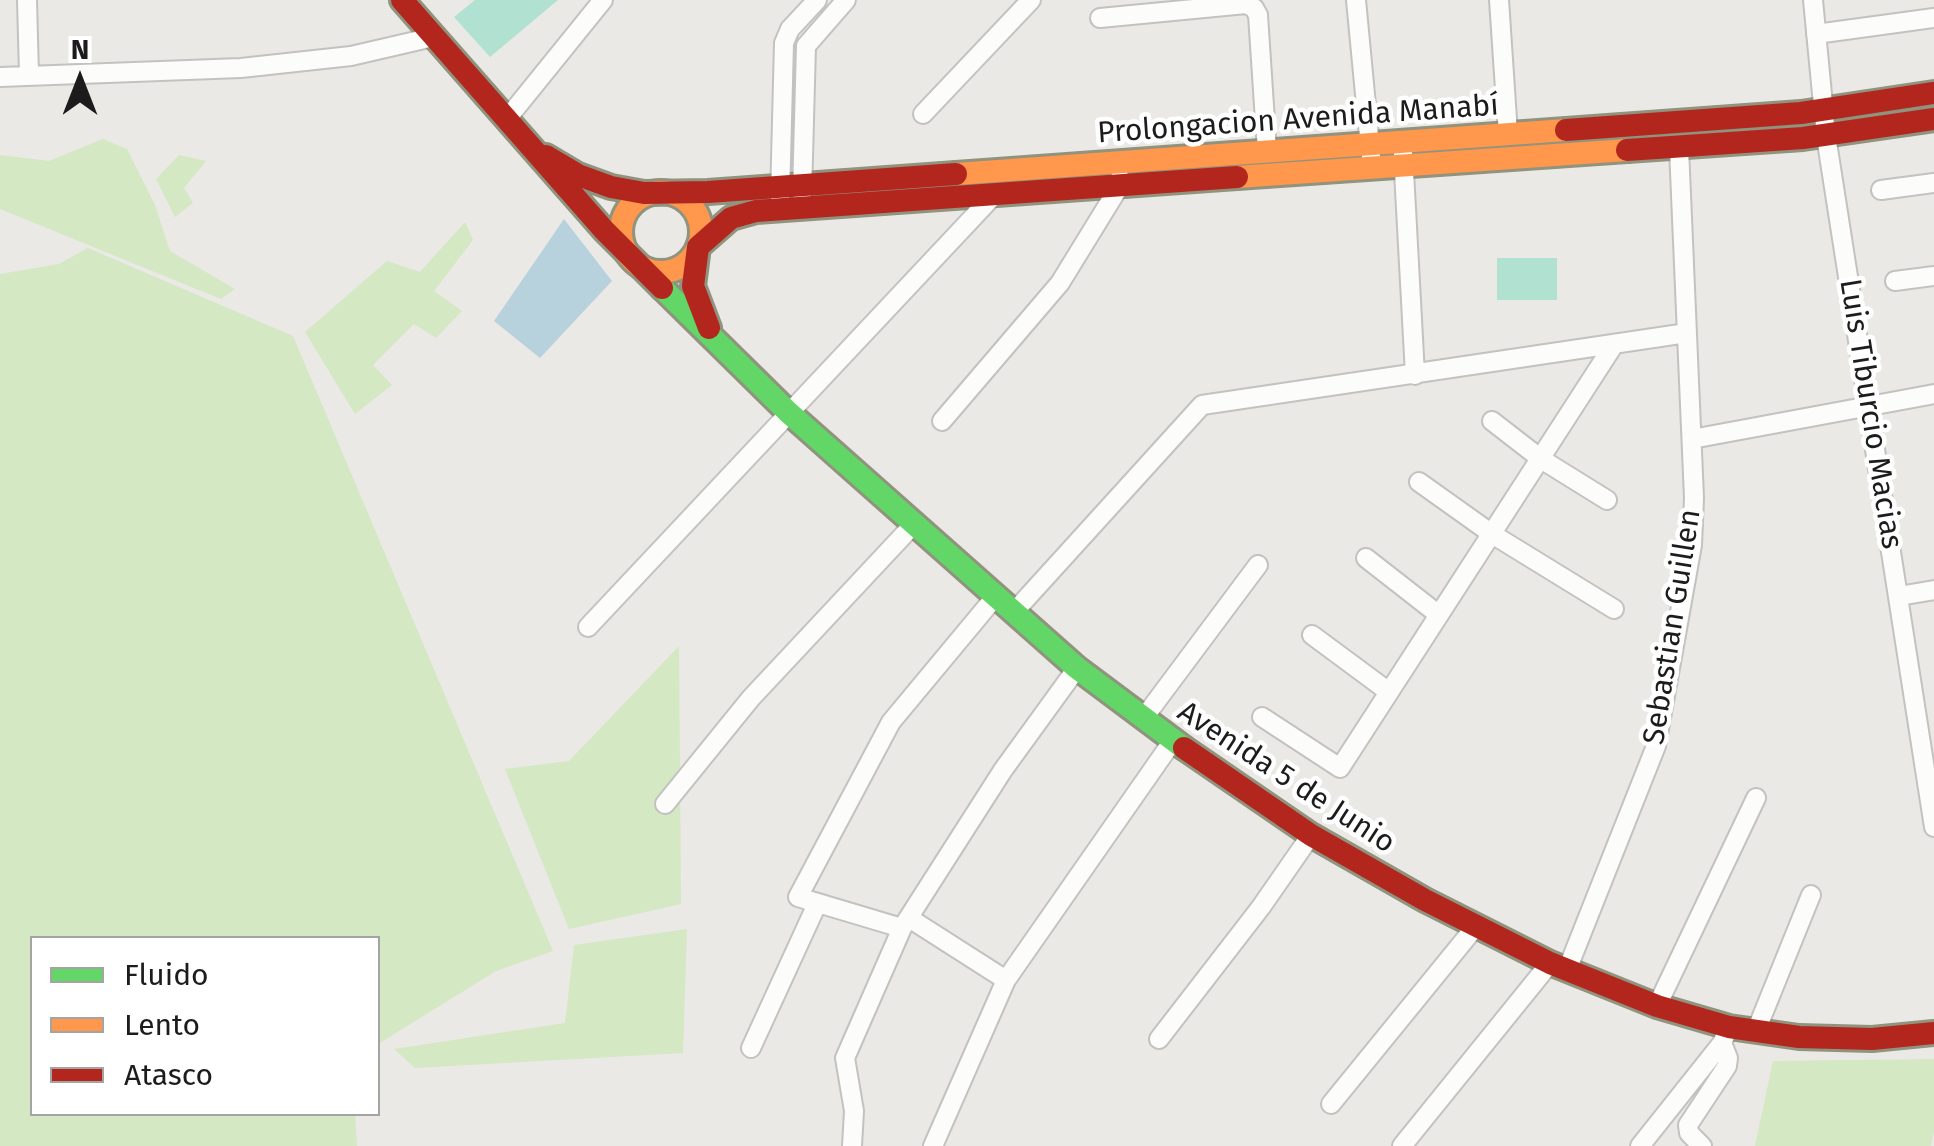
<!DOCTYPE html>
<html>
<head>
<meta charset="utf-8">
<style>
  body { margin:0 }
  #map { position:relative; width:1934px; height:1146px; overflow:hidden; background:#eae9e5; font-family:"Fira Sans",sans-serif }
  canvas { display:block }
  .legend { position:absolute; left:30px; top:936px; width:350px; height:180px; box-sizing:border-box; background:#fff; border:2px solid #a4a4a4; margin:0; padding:12px 18px; list-style:none; font-size:30px; color:#1c1c1c }
  .legend li { display:flex; align-items:center; gap:20px; height:50px }
  .legend b { width:50px; border:2px solid #a4a4a4 }
  .north { position:absolute; left:30px; top:30px; width:100px; height:100px; -webkit-text-stroke:8px #fff; paint-order:stroke; rotate:0deg; font-size:28px; font-weight:700; line-height:40px; text-align:center; color:#1c1c1c }
  .north::after { content:''; display:block; margin:auto; width:35px; height:45px; background:#1c1c1c; clip-path:polygon(50% 0,100% 100%,50% 72%,0 100%) }
</style>
</head>
<body>
<div id="map">
<canvas width="1934" height="1146"></canvas>
<ul class="legend">
<li><b style="height:12px;background:#63d668"></b>Fluido</li>
<li><b style="height:12px;background:#ff974d"></b>Lento</li>
<li><b style="height:12px;background:#b3261e"></b>Atasco</li>
</ul>
<div class="north">N</div>
</div>
<script>
const ctx = document.querySelector('canvas').getContext('2d');
ctx.lineJoin = 'round';
function fill(path, color) { ctx.fillStyle = color; ctx.fill(path, 'evenodd'); }
const toPath = rows => new Path2D(rows.map(r => 'M' + r).join(''));
function stroke(path, color, width, dash) { ctx.strokeStyle = color; ctx.lineWidth = width; ctx.lineCap = dash ? 'butt' : 'round'; ctx.setLineDash(dash || []); ctx.stroke(path); }
function label(font, color, halo, rows, align = 'center') {
  ctx.font = font + ' "Fira Sans",sans-serif'; ctx.lineWidth = 9; ctx.setLineDash([]); ctx.textBaseline = 'middle'; ctx.strokeStyle = halo; ctx.fillStyle = color; for (const [text, x, y, turn = 0] of rows) {
    ctx.save(); ctx.translate(x, y); ctx.rotate((+turn || 0) * Math.PI / 180); ctx.textAlign = isNaN(turn) ? turn : align; if (halo) ctx.strokeText(text, 0, 0); ctx.fillText(text, 0, 0); ctx.restore();
  }
}
fill(toPath([
  [103,139,127,149,155,205,170,251,235,289,221,299,0,209,0,155,49,161],
  [179,155,206,161,184,188,193,203,175,217,156,179],
  [465,222,473,240,434,291,462,311,436,338,414,324,373,365,392,385,355,414,305,332,387,261,420,272],
  [88,248,293,336,553,951,496,971,378,1044,378,938,32,938,32,1114,355,1114,357,1146,0,1146,0,274,59,264],
  [679,646,681,904,569,929,505,769,569,761],
  [687,929,683,1053,415,1068,394,1049,565,1023,574,945],
  [1934,1059,1934,1130,1931,1146,1755,1146,1773,1061]
]), '#d3e8c3');
fill(toPath([
  [475,0,558,0,490,57,454,17],
  [1497,258,1557,258,1557,300,1497,300]
]), '#b0e1d1');
fill(toPath([
  [564,219,612,281,540,358,494,321]
]), '#b8d2dd');
const street = toPath([
  [27,0,29,75],
  [1356,0,1371,157],
  [1499,0,1508,134],
  [1813,0,1826,136,1934,827],
  [1100,18,1246,4,1254,8,1258,15,1267,151],
  [1816,34,1934,18],
  [0,77,241,68,351,56,433,37],
  [923,114,1031,0],
  [506,120,603,0],
  [1403,153,1415,375],
  [1881,190,1934,183],
  [802,194,806,46,846,0],
  [780,198,784,43,790,29,817,0],
  [1895,281,1934,276],
  [942,421,1060,283,1119,187,1120,178],
  [1492,421,1541,459,1607,500],
  [1692,439,1934,394],
  [1419,482,1492,534,1614,609],
  [1366,558,1439,615],
  [1899,596,1934,590],
  [1014,612,1202,405,1687,333],
  [588,627,994,195],
  [1312,635,1389,692],
  [1262,717,1340,768,1613,346],
  [1143,719,1258,565],
  [665,804,751,698,913,525],
  [909,918,1006,980],
  [902,928,798,897,891,722,995,597],
  [1567,970,1656,746,1692,545,1694,498,1679,148],
  [1657,1006,1756,798],
  [1756,1031,1811,895],
  [1159,1039,1261,907,1311,835],
  [751,1048,817,904],
  [1331,1104,1476,926],
  [852,1146,854,1111,845,1058,902,928,1003,770,1077,668],
  [933,1146,1006,980,1172,742],
  [1402,1146,1550,963],
  [1640,1146,1722,1043,1729,1027],
  [1702,1146,1689,1133,1688,1125,1727,1066,1728,1058,1722,1043]
]);
const fast = toPath([
  [662,288,788,412,1077,668,1184,748]
]);
const slow = toPath([
  [956,174,1566,130],
  [1237,177,1627,150],
  '621 232a40 40 0 1 1 80 0a40 40 0 1 1-80 0Z'
]);
const jam = toPath([
  [402,0,604,230,662,288],
  [1566,130,1801,113,1934,93],
  [1627,150,1803,138,1934,119],
  [546,156,578,175,611,187,644,193,708,192,956,174],
  [709,328,693,286,698,247,731,218,756,211,1237,177],
  [1184,748,1311,835,1425,900,1550,963,1657,1006,1729,1027,1799,1037,1872,1039,1934,1033]
]);
stroke(street, '#c3c2c1', 22);
stroke(fast, '#90937e', 28);
stroke(slow, '#90937e', 28);
stroke(jam, '#90937e', 28);
stroke(street, '#fcfcfb', 18);
stroke(fast, '#63d668', 22);
stroke(slow, '#ff974d', 22);
stroke(jam, '#b3261e', 22);
label('30px', '#1c1c1c', '#fff', [
  ["Prolongacion Avenida Manabí",1298,120,-4],
  ["Luis Tiburcio Macias",1870,414,81],
  ["Sebastian Guillen",1673,627,-81],
  ["Avenida 5 de Junio",1286,778,33]
]);
</script>
</body>
</html>
